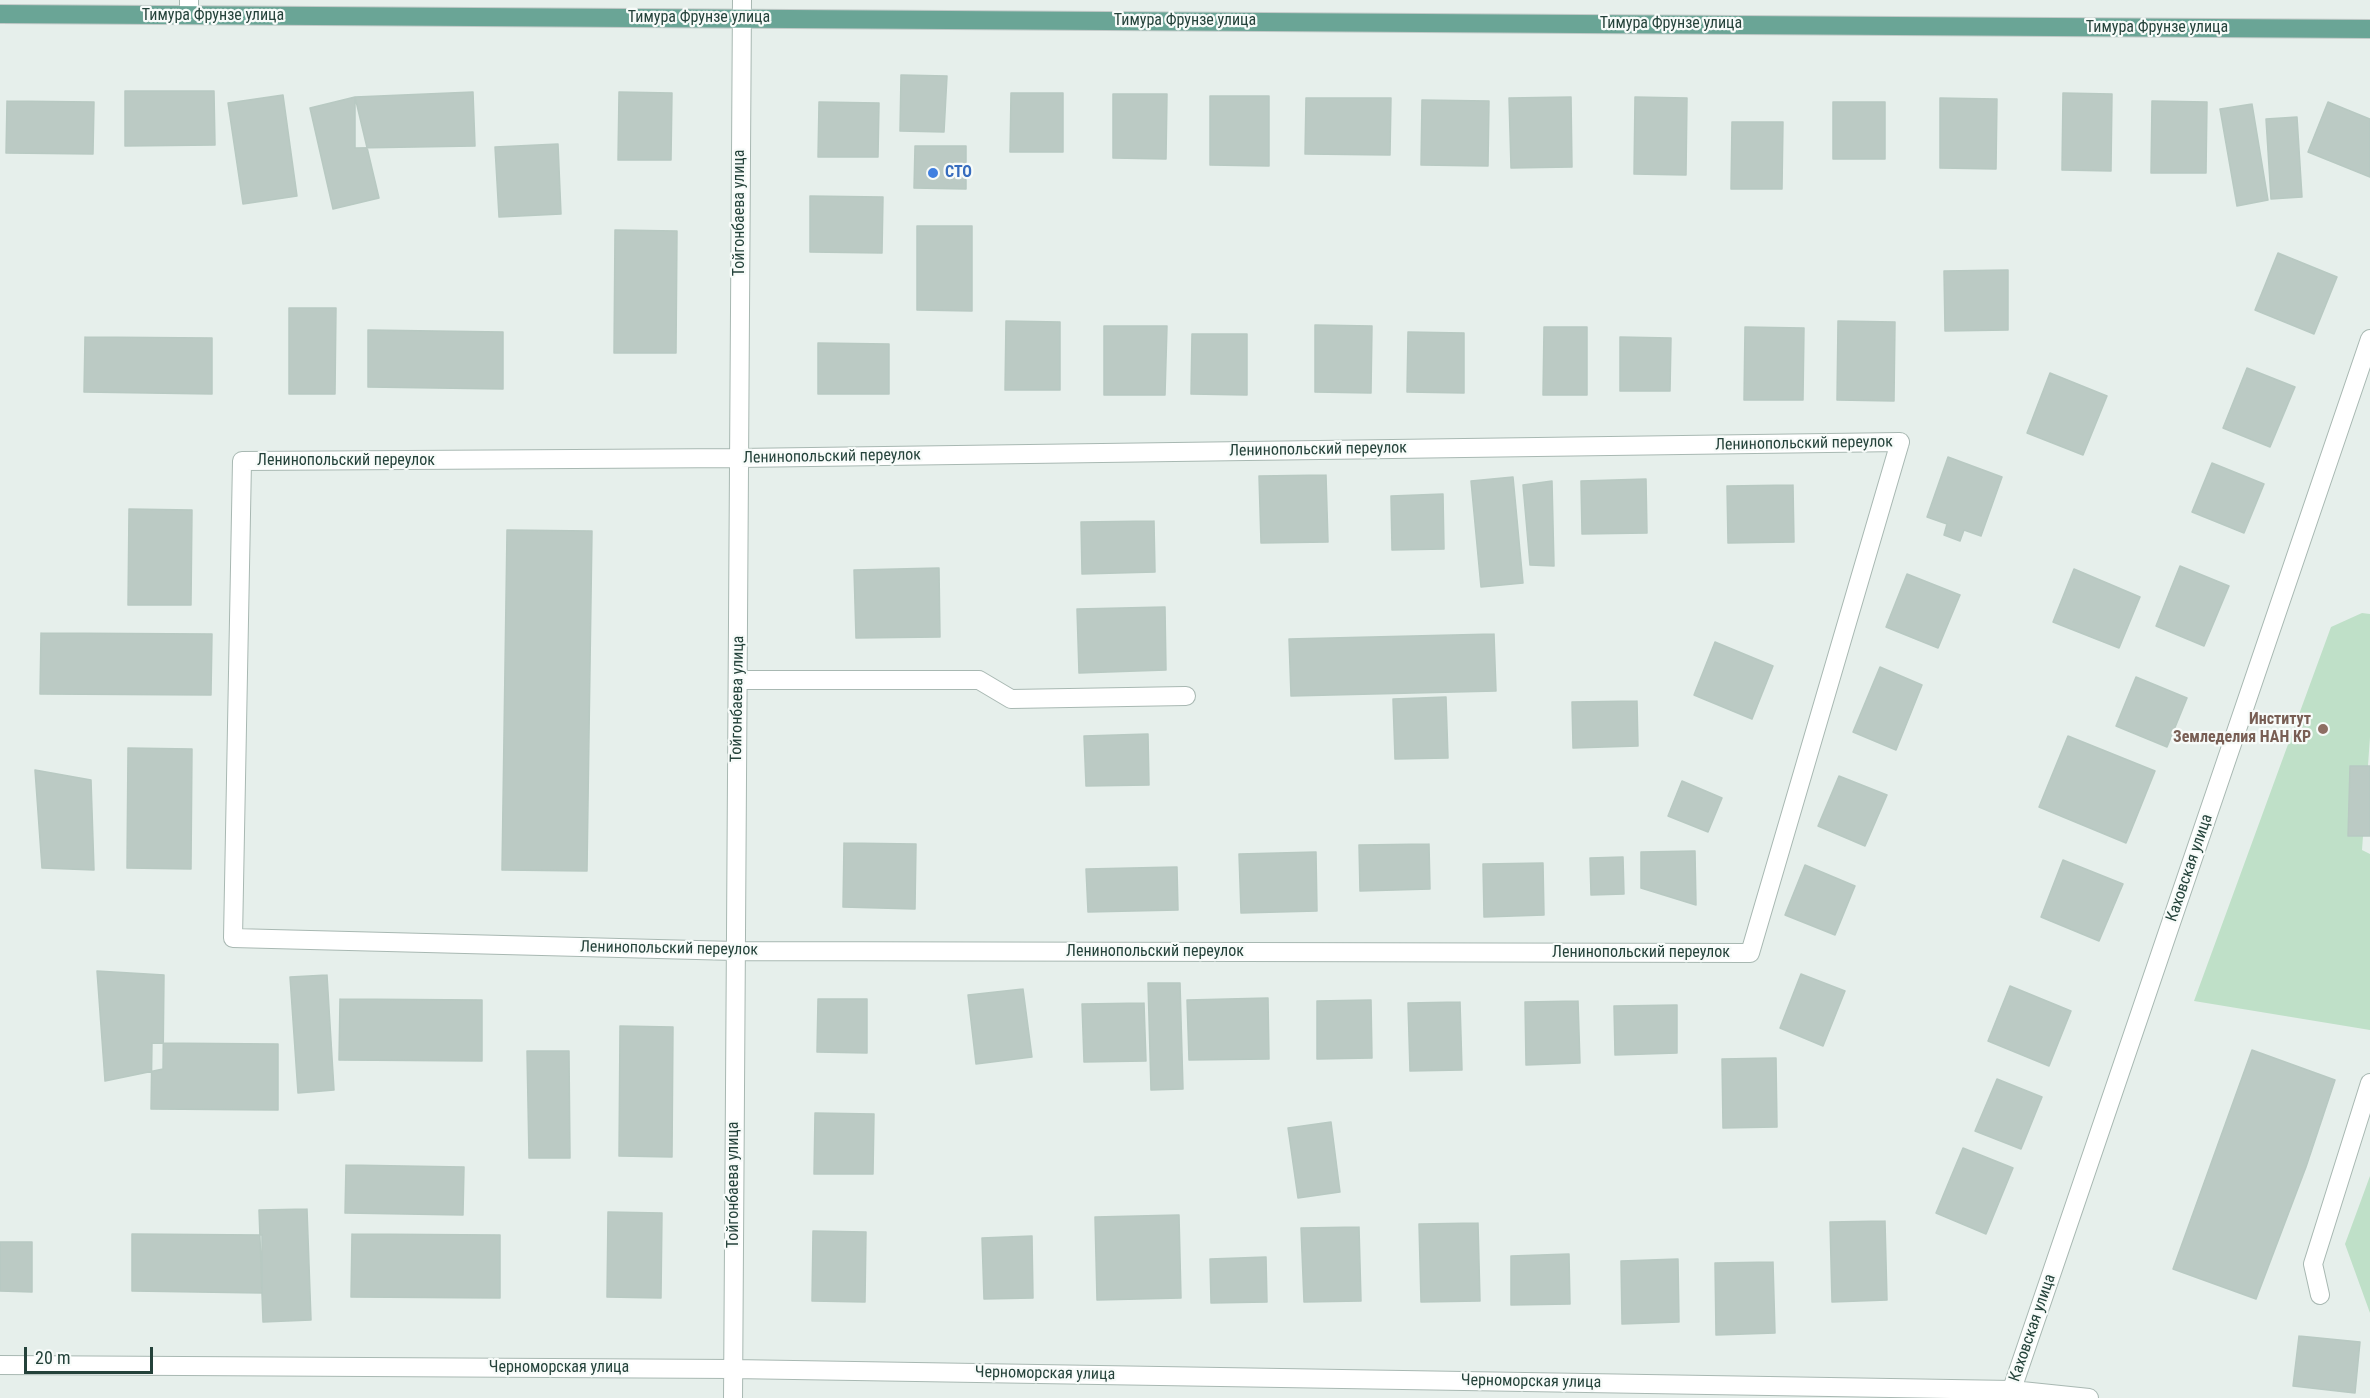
<!DOCTYPE html>
<html>
<head>
<meta charset="utf-8">
<style>
  body { margin:0 }
  #map { position:relative; width:2370px; height:1398px; overflow:hidden; background:#e6efeb; font-family:"Roboto Condensed",sans-serif }
  canvas { display:block }
  .scale { position:absolute; left:24px; top:1347px; width:129px; height:27px; box-sizing:border-box; border:3px solid #24423a; border-top:0; padding-left:8px; font-size:18px; line-height:21px; white-space:nowrap; color:#24423a; -webkit-text-stroke:4px #f7fbf9; paint-order:stroke }
</style>
</head>
<body>
<div id="map">
<canvas width="2370" height="1398"></canvas>
<div class="scale">20 m</div>
</div>
<script>
const ctx = document.querySelector('canvas').getContext('2d');
ctx.lineJoin = 'round';
function fill(path, color) { ctx.fillStyle = color; ctx.fill(path, 'evenodd'); }
const toPath = rows => new Path2D(rows.map(r => 'M' + r).join(''));
function stroke(path, color, width, dash) { ctx.strokeStyle = color; ctx.lineWidth = width; ctx.lineCap = dash ? 'butt' : 'round'; ctx.setLineDash(dash || []); ctx.stroke(path); }
function label(font, color, halo, rows, align = 'center') {
  ctx.font = font + ' "Roboto Condensed",sans-serif'; ctx.lineWidth = 4.5; ctx.setLineDash([]); ctx.textBaseline = 'middle'; ctx.strokeStyle = halo; ctx.fillStyle = color; for (const [text, x, y, turn = 0] of rows) {
    ctx.save(); ctx.translate(x, y); ctx.rotate((+turn || 0) * Math.PI / 180); ctx.textAlign = isNaN(turn) ? turn : align; if (halo) ctx.strokeText(text, 0, 0); ctx.fillText(text, 0, 0); ctx.restore();
  }
}
fill(toPath([
  [2362,613,2370,614,2370,737,2362,850,2370,854,2370,1030,2194,1001,2331,627],
  [2370,1176,2370,1313,2345,1244]
]), '#bfe0c8');
const building = toPath([
  [901,75,947,76,944,132,900,131,901,75],
  [125,91,214,91,215,145,125,146,125,91],
  [473,92,475,146,355,148,355,97,473,92],
  [619,92,672,93,671,160,618,160,619,92],
  [1011,93,1063,93,1063,152,1010,152,1011,93],
  [2063,93,2112,94,2111,171,2062,170,2063,93],
  [1113,94,1167,94,1166,159,1113,158,1113,94],
  [283,95,297,196,243,204,228,103,283,95],
  [1210,96,1269,96,1269,166,1210,165,1210,96],
  [355,97,379,198,333,209,310,108,355,97],
  [1571,97,1572,167,1511,168,1509,98,1571,97],
  [1635,97,1687,98,1686,175,1634,174,1635,97],
  [1306,98,1391,98,1390,155,1305,154,1306,98],
  [1940,98,1997,99,1996,169,1940,168,1940,98],
  [1422,100,1489,101,1488,166,1421,165,1422,100],
  [7,101,94,102,93,154,6,153,7,101],
  [2152,101,2207,102,2206,173,2151,173,2152,101],
  [819,102,879,103,878,157,818,157,819,102],
  [1833,102,1885,102,1885,159,1833,159,1833,102],
  [2328,102,2370,119,2370,177,2308,152,2328,102],
  [2252,104,2268,200,2237,206,2220,109,2252,104],
  [2297,117,2302,197,2271,199,2266,119,2297,117],
  [1732,122,1783,122,1782,189,1731,189,1732,122],
  [558,144,561,214,499,217,495,147,558,144],
  [915,146,966,146,966,189,914,188,915,146],
  [810,196,883,197,882,253,810,252,810,196],
  [917,226,972,226,972,311,917,310,917,226],
  [615,230,677,231,676,353,614,353,615,230],
  [2278,253,2337,277,2314,334,2255,310,2278,253],
  [2008,270,2008,330,1945,331,1944,271,2008,270],
  [289,308,336,308,335,394,289,394,289,308],
  [1006,321,1060,322,1060,390,1005,390,1006,321],
  [1838,321,1895,322,1894,401,1837,400,1838,321],
  [1315,325,1372,326,1371,393,1315,392,1315,325],
  [1104,326,1167,326,1165,395,1104,395,1104,326],
  [1544,327,1587,327,1587,395,1543,395,1544,327],
  [1745,327,1804,328,1803,400,1744,400,1745,327],
  [368,330,503,332,503,389,368,387,368,330],
  [1408,332,1464,333,1464,393,1407,392,1408,332],
  [1192,334,1247,334,1247,395,1191,394,1192,334],
  [85,337,212,338,212,394,84,392,85,337],
  [1620,337,1671,338,1670,391,1620,391,1620,337],
  [818,343,889,344,889,394,818,394,818,343],
  [2247,368,2295,387,2270,447,2223,428,2247,368],
  [2050,373,2107,396,2083,455,2027,433,2050,373],
  [1948,457,2002,477,1981,536,1964,530,1960,541,1944,535,1947,524,1927,517,1948,457],
  [2212,463,2264,484,2244,533,2192,512,2212,463],
  [1326,475,1328,542,1261,543,1259,476,1326,475],
  [1513,477,1523,583,1481,587,1471,481,1513,477],
  [1646,479,1647,533,1582,534,1581,481,1646,479],
  [1552,481,1554,566,1530,565,1523,485,1552,481],
  [1793,485,1794,542,1728,543,1727,486,1793,485],
  [1443,494,1444,549,1392,550,1391,496,1443,494],
  [129,509,192,510,191,605,128,605,129,509],
  [1154,521,1155,572,1082,574,1081,522,1154,521],
  [507,530,592,531,587,871,502,870,507,530],
  [2180,566,2229,586,2204,646,2156,626,2180,566],
  [939,568,940,637,856,638,854,570,939,568],
  [2074,569,2140,597,2119,648,2053,622,2074,569],
  [1907,574,1960,595,1938,648,1886,627,1907,574],
  [1165,607,1166,670,1079,673,1077,609,1165,607],
  [41,633,212,634,211,695,40,694,41,633],
  [1494,634,1496,691,1291,696,1289,639,1494,634],
  [1715,642,1773,666,1752,719,1694,695,1715,642],
  [1880,667,1922,685,1896,750,1853,732,1880,667],
  [2136,677,2187,698,2167,747,2116,726,2136,677],
  [1446,697,1448,758,1395,759,1393,699,1446,697],
  [1637,701,1638,746,1573,748,1572,702,1637,701],
  [1148,734,1149,785,1086,786,1084,736,1148,734],
  [2068,736,2155,771,2126,843,2039,807,2068,736],
  [128,748,192,749,191,869,127,868,128,748],
  [2350,766,2370,766,2370,836,2348,836,2350,766],
  [35,770,91,780,94,870,42,868,35,770],
  [1839,776,1887,795,1865,846,1818,826,1839,776],
  [1682,781,1722,798,1708,832,1668,816,1682,781],
  [844,843,916,844,915,909,843,907,844,843],
  [1429,844,1430,889,1360,891,1359,845,1429,844],
  [1695,851,1696,905,1641,888,1641,852,1695,851],
  [1316,852,1317,911,1241,913,1239,854,1316,852],
  [1623,857,1624,894,1591,895,1590,858,1623,857],
  [2063,860,2123,884,2099,941,2041,917,2063,860],
  [1543,863,1544,915,1484,917,1483,864,1543,863],
  [1805,865,1855,886,1835,935,1785,915,1805,865],
  [1177,867,1178,910,1088,912,1086,869,1177,867],
  [97,971,164,975,163,1069,105,1081,97,971],
  [1801,974,1845,991,1823,1046,1780,1028,1801,974],
  [327,975,334,1090,298,1093,290,977,327,975],
  [1148,983,1180,983,1183,1089,1151,1090,1148,983],
  [2010,986,2071,1011,2049,1066,1988,1041,2010,986],
  [1023,989,1032,1057,976,1064,968,995,1023,989],
  [1268,998,1269,1059,1189,1060,1187,1000,1268,998],
  [340,999,482,1000,482,1061,339,1060,340,999],
  [818,999,867,999,867,1053,817,1052,818,999],
  [1371,1000,1372,1058,1317,1059,1317,1001,1371,1000],
  [1578,1001,1580,1063,1526,1065,1525,1002,1578,1001],
  [1460,1002,1462,1070,1410,1071,1408,1003,1460,1002],
  [1144,1003,1146,1061,1084,1062,1082,1004,1144,1003],
  [1677,1005,1677,1053,1615,1055,1614,1006,1677,1005],
  [620,1026,673,1027,672,1157,619,1156,620,1026],
  [152,1043,278,1044,278,1110,151,1109,152,1043],
  [2252,1050,2335,1080,2306,1167,2256,1299,2173,1269,2252,1050],
  [527,1051,569,1051,570,1158,529,1158,527,1051],
  [1776,1058,1777,1127,1723,1128,1722,1059,1776,1058],
  [1997,1079,2042,1097,2021,1149,1975,1131,1997,1079],
  [815,1113,874,1114,873,1174,814,1174,815,1113],
  [1331,1122,1340,1192,1298,1198,1288,1128,1331,1122],
  [1963,1148,2013,1168,1986,1234,1936,1213,1963,1148],
  [346,1165,464,1167,463,1215,345,1213,346,1165],
  [307,1209,311,1320,263,1322,259,1210,307,1209],
  [608,1212,662,1213,661,1298,607,1297,608,1212],
  [1179,1215,1181,1298,1097,1300,1095,1217,1179,1215],
  [1885,1221,1887,1300,1832,1302,1830,1222,1885,1221],
  [1478,1223,1480,1301,1421,1302,1419,1224,1478,1223],
  [1359,1227,1361,1301,1304,1302,1301,1228,1359,1227],
  [813,1231,866,1232,865,1302,812,1301,813,1231],
  [132,1234,262,1235,262,1293,132,1291,132,1234],
  [352,1234,500,1235,500,1298,351,1297,352,1234],
  [1032,1236,1033,1298,984,1299,982,1238,1032,1236],
  [0,1242,32,1242,32,1292,0,1291,0,1242],
  [1569,1254,1570,1304,1511,1305,1511,1256,1569,1254],
  [1266,1257,1267,1302,1211,1303,1210,1259,1266,1257],
  [1678,1259,1679,1322,1622,1324,1621,1261,1678,1259],
  [1773,1262,1775,1333,1716,1335,1715,1263,1773,1262],
  [2299,1336,2360,1342,2355,1393,2293,1386,2299,1336]
]);
fill(building, '#bbcac4');
stroke(building, '#b8c9c2', 1.5);
const minor = toPath([
  [189,0,189,15],
  [1900,442,1750,953,735,951,233,938,242,461,739,458,1900,442],
  [738,680,979,680,1011,699,1186,696],
  [2320,1295,2313,1264,2370,1083],
  [0,1365,733,1369,2012,1390,2089,1398],
  [733,1398,742,0],
  [2009,1398,2370,339]
]);
const major = toPath([
  [0,14,2370,29]
]);
stroke(minor, '#a8b8b2', 20);
stroke(major, '#c2cac8', 20);
stroke(minor, '#fff', 18);
stroke(major, '#6aa596', 18);
for (const [x, y, r, color] of [
  [933,173,6,"#3f7fe0"],
  [2323,729,6,"#8d6e63"]
]) { const dot = new Path2D(); dot.arc(x, y, r, 0, 2 * Math.PI); ctx.fillStyle = color; ctx.fill(dot); stroke(dot, '#f7fbf9', 2); }
label('16px', '#24423a', '#f7fbf9', [
  ["Тимура Фрунзе улица",213,16],
  ["Тимура Фрунзе улица",699,18],
  ["Тимура Фрунзе улица",1185,21],
  ["Тимура Фрунзе улица",1671,24],
  ["Тимура Фрунзе улица",2157,28],
  ["Тойгонбаева улица",740,213,-90],
  ["Ленинопольский переулок",1804,444,-1],
  ["Ленинопольский переулок",1318,450,-1],
  ["Ленинопольский переулок",832,457,-1],
  ["Ленинопольский переулок",346,461],
  ["Тойгонбаева улица",738,699,-89],
  ["Каховская улица",2190,868,-71],
  ["Ленинопольский переулок",669,949,1],
  ["Ленинопольский переулок",1155,952],
  ["Ленинопольский переулок",1641,953],
  ["Тойгонбаева улица",734,1185,-90],
  ["Каховская улица",2033,1328,-71],
  ["Черноморская улица",559,1368],
  ["Черноморская улица",1045,1374,1],
  ["Черноморская улица",1531,1382,1]
]);
label('bold 16px', '#366cbe', '#f7fbf9', [
  ["СТО",945,173]
], 'left');
label('bold 16px', '#785e54', '#f7fbf9', [
  ["Институт",2311,720],
  ["Земледелия НАН КР",2311,738]
], 'right');
</script>
</body>
</html>
